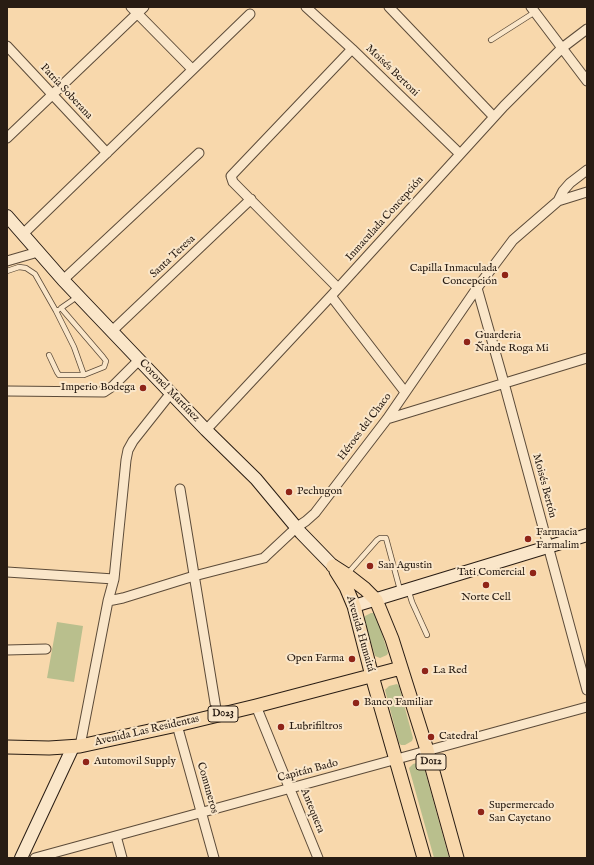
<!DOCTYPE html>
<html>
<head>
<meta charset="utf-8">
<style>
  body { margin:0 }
  #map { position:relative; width:594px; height:865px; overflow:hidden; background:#f8d8ac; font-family:"IM FELL English",serif }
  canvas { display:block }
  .frame { position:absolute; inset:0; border:8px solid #281c13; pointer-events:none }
</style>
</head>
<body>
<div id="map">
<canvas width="594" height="865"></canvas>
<div class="frame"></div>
</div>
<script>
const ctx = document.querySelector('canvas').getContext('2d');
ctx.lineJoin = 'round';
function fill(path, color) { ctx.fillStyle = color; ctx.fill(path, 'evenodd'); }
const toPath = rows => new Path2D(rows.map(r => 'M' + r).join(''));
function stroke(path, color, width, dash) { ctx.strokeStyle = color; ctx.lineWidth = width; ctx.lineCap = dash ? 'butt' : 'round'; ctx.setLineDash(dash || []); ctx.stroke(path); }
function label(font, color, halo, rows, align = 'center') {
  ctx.font = font + ' "IM FELL English",serif'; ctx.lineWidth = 4; ctx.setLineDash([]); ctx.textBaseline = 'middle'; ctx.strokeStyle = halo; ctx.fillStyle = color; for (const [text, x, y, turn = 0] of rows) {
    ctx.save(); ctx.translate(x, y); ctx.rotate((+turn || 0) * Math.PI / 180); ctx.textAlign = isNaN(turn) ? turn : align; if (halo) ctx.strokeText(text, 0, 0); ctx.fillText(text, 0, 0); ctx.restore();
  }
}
fill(toPath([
  [371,613,374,613,376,615,388,653,387,655,380,658,375,656,364,619,365,616],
  [57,622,83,626,74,682,47,678],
  [397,684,399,686,413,738,412,741,405,745,401,745,399,743,385,690,389,686],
  [421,762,423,764,449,858,434,858,409,768,413,764]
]), '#b9bf8d');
const lane = toPath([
  [491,40,535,12],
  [7,271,19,267,26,268,35,274,56,311,58,310],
  [56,311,74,347,84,375,104,367,106,361,103,357,61,308,77,297],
  [49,355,57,372,59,375,84,375],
  [348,573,377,540,380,538,386,538,400,590],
  [408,589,412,602,427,635]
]);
const street = toPath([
  [131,7,192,69],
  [306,7,352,49,460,154],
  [389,7,494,117],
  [531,7,587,81],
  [7,46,107,153],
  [7,138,144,7],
  [558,201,563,191,570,183,587,170],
  [23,234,250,14],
  [7,261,38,252],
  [63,280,199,153],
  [338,288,233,182,231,176,352,49],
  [477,288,504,383,587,690],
  [331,296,405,392],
  [112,331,251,199],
  [7,391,104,392,113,386,139,360],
  [387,419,587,358],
  [206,430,331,296,504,106,562,48,587,29],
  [180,489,217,715],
  [7,572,114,579],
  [108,601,123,598,194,576,264,558,266,556,297,527,306,521,315,513,387,419,477,288,513,240,558,201,587,192],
  [7,650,46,649],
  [256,706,318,858],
  [177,725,214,858],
  [80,746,108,601,114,579,126,460,128,450,133,441,171,393],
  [116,836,122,858],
  [35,858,587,707]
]);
const secondary = toPath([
  [7,216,63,280,206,430,256,479,301,533,333,566],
  [354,606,587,535],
  [21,858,73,747]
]);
const primary = toPath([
  [333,566,347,575,365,589,376,600,392,639,427,750,457,858],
  [336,571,346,587,354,606,372,676,424,858],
  [7,747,49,748,80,746,177,725,256,706,401,668]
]);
stroke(lane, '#5c4b39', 6);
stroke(street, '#5c4b39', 11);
stroke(secondary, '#281c13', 14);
stroke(primary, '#281c13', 15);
stroke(lane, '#fae6c9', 4.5);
stroke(street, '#fae6c9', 9);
stroke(secondary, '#fae6c9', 12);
stroke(primary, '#f8d8ac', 13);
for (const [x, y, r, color] of [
  [505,275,4,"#8f2418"],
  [467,342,4,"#8f2418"],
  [143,388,4,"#8f2418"],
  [289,492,4,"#8f2418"],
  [528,539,4,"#8f2418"],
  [370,566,4,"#8f2418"],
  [533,573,4,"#8f2418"],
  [486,585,4,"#8f2418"],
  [352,659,4,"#8f2418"],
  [425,671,4,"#8f2418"],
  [356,703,4,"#8f2418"],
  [281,727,4,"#8f2418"],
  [431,737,4,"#8f2418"],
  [86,762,4,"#8f2418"],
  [481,812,4,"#8f2418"]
]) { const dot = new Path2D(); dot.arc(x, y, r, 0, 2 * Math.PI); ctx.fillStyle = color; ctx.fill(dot); stroke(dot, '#fae6c9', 1.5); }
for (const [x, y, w] of [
  [223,714,30],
  [431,762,30]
]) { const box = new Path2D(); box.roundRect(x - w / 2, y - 8, w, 16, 3); ctx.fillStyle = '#fae6c9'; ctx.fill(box); stroke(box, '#281c13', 1); }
label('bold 10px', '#281c13', null, [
  ["D023",223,714],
  ["D012",431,762]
]);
label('11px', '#281c13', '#fae6c9', [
  ["Moisés Bertoni",392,71,44],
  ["Patria Soberana",66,92,47],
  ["Inmaculada Concepción",385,219,-48],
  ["Santa Teresa",173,257,-43],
  ["Coronel Martínez",169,391,46],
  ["Héroes del Chaco",365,427,-53],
  ["Moisés Bertón",544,486,75],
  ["Avenida Humaitá",360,634,74],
  ["Avenida Las Residentas",147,731,-13],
  ["Capitán Bado",308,771,-15],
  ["Comuneros",207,788,74],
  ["Antequera",312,811,68]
]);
label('11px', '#281c13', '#fae6c9', [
  ["Capilla Inmaculada",497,269,"right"],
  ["Concepción",497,282,"right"],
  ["Guarderia",475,336],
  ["Ñande Roga Mi",475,349],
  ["Imperio Bodega",135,388,"right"],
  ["Pechugon",297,492],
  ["Farmacia",536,533],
  ["Farmalim",536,546],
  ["San Agustin",378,566],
  ["Tati Comercial",525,573,"right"],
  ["Norte Cell",486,598,"center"],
  ["Open Farma",344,659,"right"],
  ["La Red",433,671],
  ["Banco Familiar",364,703],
  ["Lubrifiltros",289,727],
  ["Catedral",439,737],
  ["Automovil Supply",94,762],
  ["Supermercado",489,806],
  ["San Cayetano",489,819]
], 'left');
</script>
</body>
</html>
